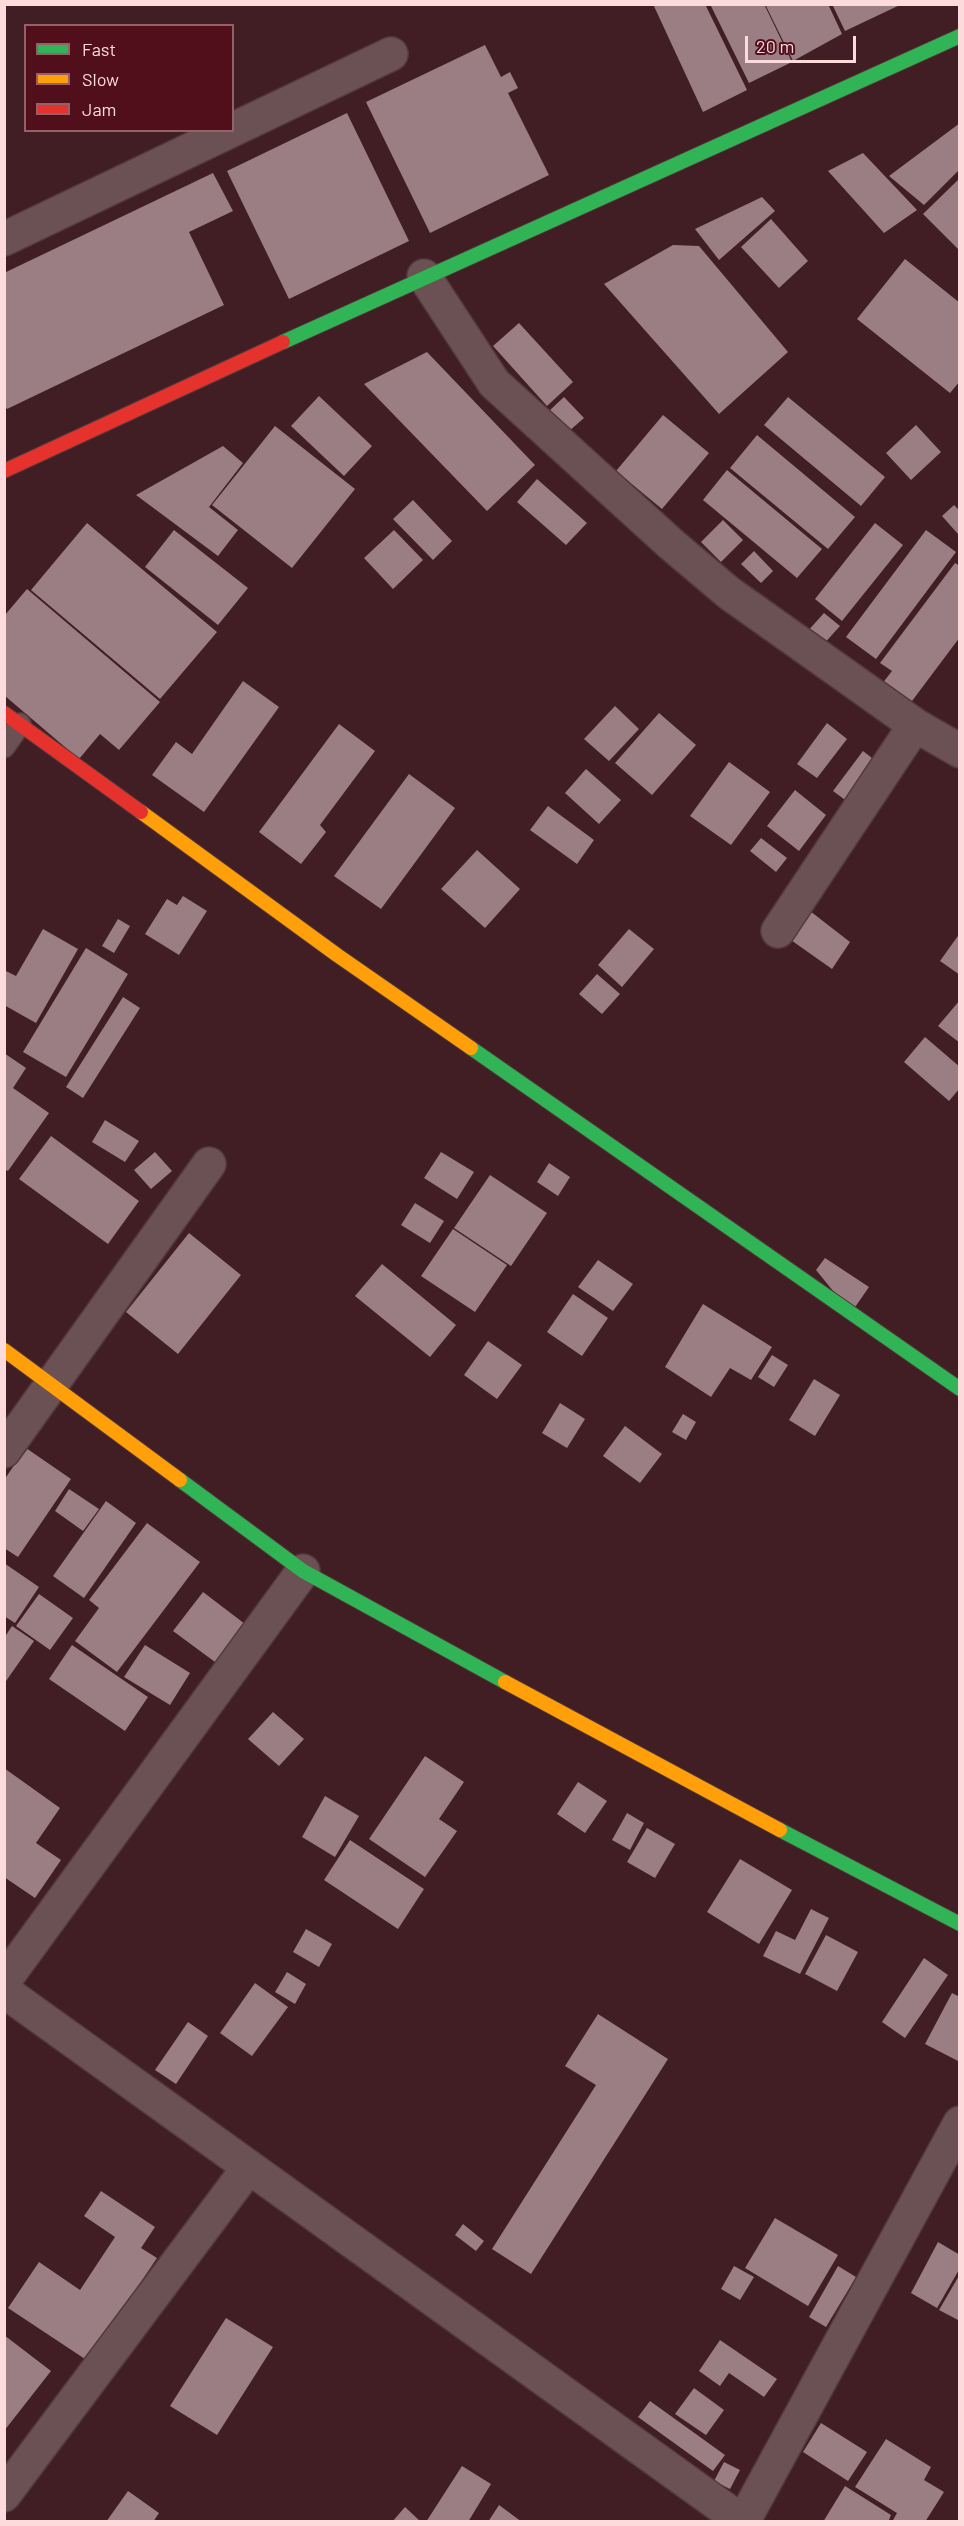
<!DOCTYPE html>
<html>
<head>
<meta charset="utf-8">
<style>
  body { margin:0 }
  #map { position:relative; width:964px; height:2526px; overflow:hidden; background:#411e24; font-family:Barlow,sans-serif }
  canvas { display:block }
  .frame { position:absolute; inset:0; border:6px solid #fddbdc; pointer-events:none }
  .legend { position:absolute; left:24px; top:24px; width:210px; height:108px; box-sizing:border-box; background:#500f1a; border:2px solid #956168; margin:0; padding:8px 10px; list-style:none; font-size:18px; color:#fddbdc }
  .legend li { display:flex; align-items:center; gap:12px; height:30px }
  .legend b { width:30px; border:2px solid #956168 }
  .scale { position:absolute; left:745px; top:36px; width:111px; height:27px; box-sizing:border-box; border:3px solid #fddbdc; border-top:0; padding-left:8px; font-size:18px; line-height:21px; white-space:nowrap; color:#fddbdc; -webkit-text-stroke:4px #500f1a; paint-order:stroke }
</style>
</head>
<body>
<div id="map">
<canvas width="964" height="2526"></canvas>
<div class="frame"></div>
<ul class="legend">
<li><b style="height:8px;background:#30b455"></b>Fast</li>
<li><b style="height:8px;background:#ff9f0a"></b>Slow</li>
<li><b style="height:8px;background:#e5322d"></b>Jam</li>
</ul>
<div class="scale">20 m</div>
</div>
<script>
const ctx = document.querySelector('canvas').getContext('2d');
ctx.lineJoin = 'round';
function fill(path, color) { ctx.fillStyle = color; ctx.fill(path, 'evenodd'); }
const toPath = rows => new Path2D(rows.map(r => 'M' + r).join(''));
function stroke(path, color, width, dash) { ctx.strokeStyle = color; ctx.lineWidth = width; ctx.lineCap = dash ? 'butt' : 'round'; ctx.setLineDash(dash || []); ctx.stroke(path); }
fill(toPath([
  [653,4,705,4,747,90,703,112],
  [710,4,764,4,792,62,749,83],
  [765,4,828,4,842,34,793,61],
  [832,4,902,4,845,31],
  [485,45,501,77,510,72,518,88,508,93,549,175,430,233,366,102],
  [347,113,409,241,289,299,227,171],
  [960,123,960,169,924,205,889,176],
  [863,153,917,210,884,233,828,171],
  [213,173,233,211,189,232,224,305,7,409,4,404,4,273],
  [960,178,960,251,923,214],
  [762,197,775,211,719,260,695,229],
  [771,219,808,261,779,288,741,247],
  [673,245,699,246,788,352,719,414,604,284],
  [905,259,960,303,960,381,950,393,857,319],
  [519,323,573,382,547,406,493,346],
  [427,352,535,465,487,511,364,384],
  [319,396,372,446,344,476,291,426],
  [564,397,584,418,568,432,549,411],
  [788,397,885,477,861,506,764,425],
  [663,415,709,453,662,509,616,471],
  [916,425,941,452,911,480,886,453],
  [275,426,355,489,292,568,212,505],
  [757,435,855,517,828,549,730,468],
  [223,446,243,463,209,507,238,530,218,556,136,495],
  [727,470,822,549,797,578,703,500],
  [537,479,587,523,566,545,517,502],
  [413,500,452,541,433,560,393,519],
  [954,505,960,511,958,534,942,516],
  [723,520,743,540,721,562,701,542],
  [87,523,217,632,160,699,31,590],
  [875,523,903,545,842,621,815,599],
  [174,530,248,588,218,625,145,567],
  [394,530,423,560,393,589,364,558],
  [926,530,956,552,876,659,846,637],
  [754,551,773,571,761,583,741,564],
  [955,563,960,566,960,637,906,709,878,689,892,671,880,663],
  [27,589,160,702,119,750,100,734,79,759,5,696,5,615],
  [824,613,840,626,822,646,806,633],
  [243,681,279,707,204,812,152,775,176,742,192,754],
  [615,706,639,729,609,761,584,739],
  [659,713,696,745,652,795,615,763],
  [827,723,847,739,817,778,797,764],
  [339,724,375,751,320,825,326,832,301,864,259,832],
  [863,751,881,765,852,805,833,791],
  [729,762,770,792,731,845,690,816],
  [586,769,621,800,599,824,565,793],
  [409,774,455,808,381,909,334,876],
  [795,790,826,815,799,851,767,826],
  [548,806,594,840,577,864,530,830],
  [761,838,787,858,776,872,750,851],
  [477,850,520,889,485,928,441,889],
  [183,896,207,911,179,955,145,934,167,899,177,905],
  [810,911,850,942,832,969,788,938],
  [118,919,130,926,114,953,102,946],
  [43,929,78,949,36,1023,4,1005,4,970,16,976],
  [629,929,654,949,622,987,598,965],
  [960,933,960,975,940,961],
  [86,948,128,974,66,1077,23,1052],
  [597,974,620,994,602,1014,579,994],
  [123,997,140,1008,83,1098,66,1087],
  [960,1000,960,1043,938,1026],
  [925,1037,960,1067,960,1088,949,1101,904,1062],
  [4,1053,26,1068,13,1088,49,1113,8,1171,4,1169],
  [105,1120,139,1141,125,1162,92,1142],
  [51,1136,139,1201,108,1244,19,1179],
  [155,1152,172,1171,151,1189,134,1170],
  [441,1152,474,1172,457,1199,424,1178],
  [549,1163,570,1177,558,1196,537,1182],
  [490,1175,547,1213,511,1266,454,1228],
  [415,1203,444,1221,430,1243,401,1225],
  [453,1229,507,1265,475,1312,421,1276],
  [189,1233,241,1275,178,1354,126,1312],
  [825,1258,869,1287,851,1313,816,1270],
  [598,1260,633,1284,613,1311,578,1287],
  [382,1264,456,1325,430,1357,355,1296],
  [573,1294,608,1318,582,1356,547,1332],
  [703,1304,772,1347,751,1380,730,1368,711,1397,665,1367],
  [488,1341,522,1365,497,1399,464,1375],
  [772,1355,788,1365,774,1387,758,1377],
  [814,1379,840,1395,815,1436,789,1420],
  [560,1403,585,1419,567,1448,542,1433],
  [683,1414,696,1422,686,1440,672,1432],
  [625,1426,662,1454,640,1483,603,1456],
  [26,1448,71,1479,18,1557,4,1548,4,1480],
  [69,1489,99,1509,83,1531,55,1511],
  [106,1501,136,1523,84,1598,53,1576],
  [147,1523,200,1562,117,1672,75,1641,99,1608,89,1600],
  [4,1563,39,1587,15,1623,4,1616],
  [203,1592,245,1624,215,1662,173,1631],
  [39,1594,73,1618,50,1650,16,1626],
  [12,1626,34,1641,4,1684,4,1638],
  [72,1645,148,1697,125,1731,49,1679],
  [145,1645,190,1673,170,1705,124,1677],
  [273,1712,304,1739,279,1766,248,1739],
  [425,1756,464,1782,439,1819,457,1831,425,1877,369,1839],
  [4,1768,60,1808,36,1843,61,1860,35,1898,4,1877],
  [578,1782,607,1801,585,1833,557,1814],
  [325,1796,359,1816,335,1857,302,1837],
  [627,1813,644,1823,630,1850,612,1840],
  [647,1828,675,1844,655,1878,627,1862],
  [350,1840,424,1889,398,1929,324,1880],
  [740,1859,792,1890,759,1944,707,1912],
  [811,1909,829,1918,800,1974,763,1956,776,1931,795,1940],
  [306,1929,332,1944,319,1967,293,1952],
  [826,1935,858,1952,837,1991,805,1974],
  [924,1958,948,1975,905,2038,882,2022],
  [287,1972,306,1984,295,2004,275,1992],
  [255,1983,288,2007,252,2056,220,2033],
  [952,1993,960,1997,960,2062,925,2044],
  [598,2014,668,2059,531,2274,492,2249,596,2085,565,2066],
  [188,2022,208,2036,176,2084,155,2070],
  [101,2191,155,2227,141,2248,157,2258,88,2361,8,2308,39,2262,80,2290,115,2237,84,2216],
  [775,2218,838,2255,808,2306,745,2268],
  [463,2224,484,2241,476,2251,455,2235],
  [938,2242,960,2255,960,2268,937,2308,911,2293],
  [734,2266,754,2277,740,2300,721,2289],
  [838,2266,856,2277,826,2327,809,2317],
  [960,2274,960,2321,939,2310],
  [226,2318,273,2347,217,2435,170,2406],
  [4,2335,51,2371,4,2431],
  [720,2340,777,2379,764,2397,729,2373,720,2386,699,2371],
  [694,2388,724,2410,706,2435,675,2414],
  [650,2401,725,2455,713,2471,638,2417],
  [821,2423,867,2452,848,2481,803,2452],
  [886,2439,931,2467,924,2480,944,2492,925,2522,892,2522,897,2513,855,2487],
  [724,2462,740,2470,730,2489,714,2481],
  [462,2466,491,2484,468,2522,426,2522],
  [845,2486,891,2515,888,2522,823,2522],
  [128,2491,159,2513,153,2522,106,2522],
  [499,2505,522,2522,488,2522],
  [405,2507,421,2522,392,2522]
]), '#9b7d84');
const lane = toPath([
  [4,747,20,724]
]);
const street = toPath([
  [232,130,391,54],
  [4,239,232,130],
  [424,276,494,383,671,544,729,593,915,725,960,751],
  [778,931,915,725],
  [4,1451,209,1164],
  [4,1981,303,1571],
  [4,1991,743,2522],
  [4,2495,249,2167],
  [743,2522,960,2123]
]);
const fast = toPath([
  [283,342,960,36],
  [471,1048,960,1389],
  [180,1480,303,1571,505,1682],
  [780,1830,960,1924]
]);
const slow = toPath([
  [141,812,337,955,471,1048],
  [4,1350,180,1480],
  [505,1682,780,1830]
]);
const jam = toPath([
  [4,471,283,342],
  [4,713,141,812]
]);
stroke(lane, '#53393d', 24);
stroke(street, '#53393d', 36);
stroke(fast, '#53393d', 16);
stroke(slow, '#53393d', 16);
stroke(jam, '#53393d', 16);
stroke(lane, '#6b5153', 21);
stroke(street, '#6b5153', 33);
stroke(fast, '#30b455', 14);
stroke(slow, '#ff9f0a', 14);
stroke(jam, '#e5322d', 14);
</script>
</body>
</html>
